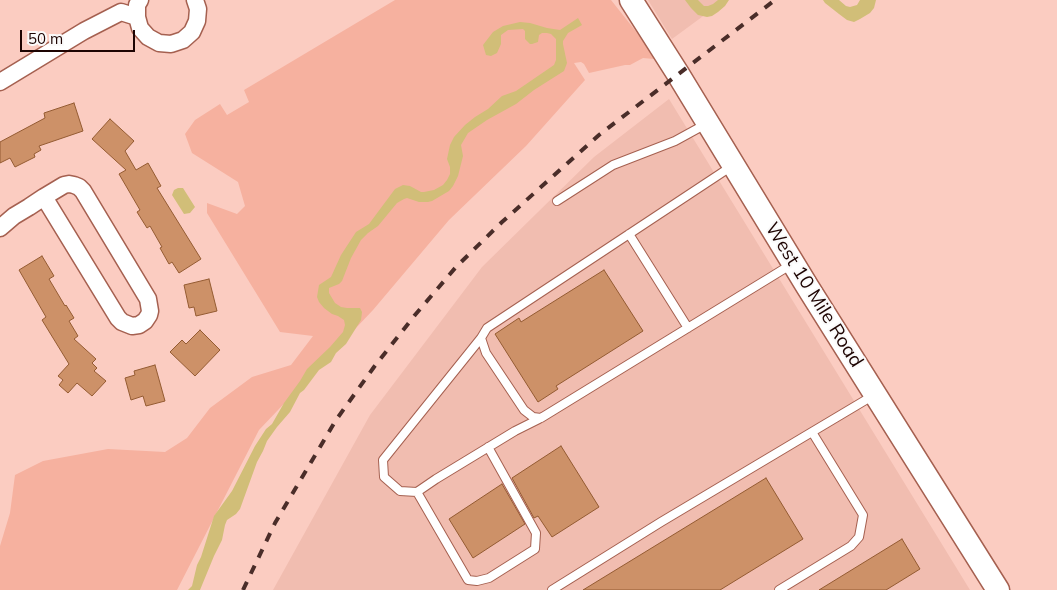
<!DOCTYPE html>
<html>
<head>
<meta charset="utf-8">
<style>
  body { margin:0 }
  #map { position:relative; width:1057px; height:590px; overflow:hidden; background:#fbccc1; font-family:Mulish,sans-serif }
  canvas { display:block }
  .scale { position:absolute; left:20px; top:30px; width:115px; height:22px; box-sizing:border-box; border:2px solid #1d0402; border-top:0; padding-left:6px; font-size:15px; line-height:18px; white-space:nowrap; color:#1d0402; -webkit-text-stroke:4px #fafafa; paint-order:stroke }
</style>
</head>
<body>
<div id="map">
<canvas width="1057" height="590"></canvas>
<div class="scale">50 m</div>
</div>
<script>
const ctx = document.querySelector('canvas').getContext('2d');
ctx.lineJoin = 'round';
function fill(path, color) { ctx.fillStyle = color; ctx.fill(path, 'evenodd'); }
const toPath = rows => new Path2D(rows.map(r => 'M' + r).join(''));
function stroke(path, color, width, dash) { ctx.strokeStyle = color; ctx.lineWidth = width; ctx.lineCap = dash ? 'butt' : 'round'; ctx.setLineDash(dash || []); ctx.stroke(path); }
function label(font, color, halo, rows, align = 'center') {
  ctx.font = font + ' Mulish,sans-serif'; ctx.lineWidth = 4; ctx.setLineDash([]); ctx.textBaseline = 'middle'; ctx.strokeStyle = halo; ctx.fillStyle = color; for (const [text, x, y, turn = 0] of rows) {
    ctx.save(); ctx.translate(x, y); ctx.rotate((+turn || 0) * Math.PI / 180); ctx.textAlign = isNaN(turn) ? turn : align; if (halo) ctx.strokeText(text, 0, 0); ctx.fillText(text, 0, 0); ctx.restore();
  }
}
fill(toPath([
  [648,0,725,0,672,39],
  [669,99,970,590,273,590,370,415,482,267,594,157]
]), '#f1bdb0');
fill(toPath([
  [395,0,611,0,642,39,654,59,643,58,630,65,625,65,589,73,584,64,581,62,574,63,585,80,526,146,449,220,373,310,259,430,177,590,0,590,0,546,10,513,15,475,43,461,108,449,165,452,187,438,210,408,252,377,291,365,313,336,280,332,207,213,207,203,237,214,245,206,238,182,192,153,185,134,195,120,220,104,227,115,249,102,244,90]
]), '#f6b19f');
fill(toPath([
  [685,0,698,0,704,6,708,6,713,4,718,0,729,0,725,6,718,12,712,16,707,17,698,15,691,8],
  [823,0,839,0,846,6,850,7,857,5,860,0,876,0,874,8,870,13,860,19,854,22,847,20,839,14,825,3],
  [578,18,582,25,568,33,563,41,563,44,567,63,564,71,534,90,516,104,487,120,468,133,461,145,463,156,458,176,453,186,449,191,432,201,428,202,419,202,407,198,404,199,397,203,378,226,368,233,361,240,351,258,342,281,339,284,329,288,329,293,335,303,341,307,347,308,360,308,362,312,361,320,346,344,336,353,331,362,319,370,304,390,300,393,290,412,277,427,267,441,263,451,257,462,240,509,236,514,227,520,225,525,222,540,214,556,200,590,188,590,192,586,197,565,201,557,214,516,232,491,255,446,266,429,272,424,284,403,300,381,307,369,330,347,343,332,345,325,344,320,338,316,332,314,324,308,319,302,317,297,319,285,331,277,341,255,356,232,369,224,395,189,403,185,410,186,421,192,424,192,434,190,443,185,447,180,450,174,450,167,447,159,450,145,454,137,465,125,475,117,488,109,502,96,516,91,554,65,556,60,556,39,551,34,547,33,542,33,539,35,538,42,532,44,530,44,525,39,525,31,523,29,508,30,501,35,501,44,497,53,491,56,486,55,483,45,493,32,503,26,520,22,530,23,547,28,560,30],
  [178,188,183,188,195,207,190,213,184,214,172,195,174,190]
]), '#d1be78');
const building = toPath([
  [74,103,83,131,39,146,41,150,34,154,35,157,15,167,10,158,0,163,0,142,45,118,44,113,74,103],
  [110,119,134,141,125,151,136,170,148,163,161,186,157,188,201,259,179,273,172,262,169,264,160,248,162,247,150,226,147,228,137,212,140,210,119,174,126,170,92,139,110,119],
  [42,256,54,276,49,279,65,306,66,305,74,318,69,321,78,336,74,339,96,359,92,363,97,368,94,371,106,381,92,396,77,383,68,393,59,385,63,380,58,376,69,364,42,320,46,317,19,270,42,256],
  [604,270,643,331,556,386,558,389,538,402,495,334,519,318,521,322,604,270],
  [209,279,217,311,196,316,194,307,189,308,184,285,209,279],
  [200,330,220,350,195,376,170,352,182,340,186,344,200,330],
  [155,365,165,401,146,406,143,396,131,400,125,378,135,375,134,371,155,365],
  [561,446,599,507,552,537,538,516,534,518,512,478,561,446],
  [766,478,803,539,720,590,583,590,766,478],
  [502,484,525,524,473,558,449,519,502,484],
  [902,539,920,569,886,590,819,590,902,539]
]);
fill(building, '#cd9168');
stroke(building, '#945b32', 1);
const service = toPath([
  [732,166,487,328,481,338,486,353,524,410,533,417,541,418,792,264],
  [557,201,613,165,675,141,706,124],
  [629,234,688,328],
  [481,338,383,460,384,477,400,491,417,492,436,479,515,431,539,419],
  [417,492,468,580,477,581,489,578,535,549,536,533,488,447],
  [552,590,661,522,874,395],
  [779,590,851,546,859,537,863,515,812,432]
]);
const minor = toPath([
  [140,0,137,5,137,17,140,28,148,37,159,43,171,44,183,40,192,32,197,21,198,9,195,0],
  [0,82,84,31,121,12,137,17],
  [0,228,14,216,29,207,44,197,64,185,69,184,74,185,79,187,83,191,148,299,150,311,149,315,145,321,139,325,132,326,122,322,118,318,44,197]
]);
const secondary = toPath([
  [631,0,678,74,807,286,998,590]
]);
stroke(service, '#a56050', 10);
stroke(minor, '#a56050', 19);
stroke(secondary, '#a56050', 25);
stroke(service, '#fff', 8);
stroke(minor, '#fff', 16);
stroke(secondary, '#fff', 22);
stroke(toPath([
  [243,590,275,523,336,420,374,367,415,315,456,267,502,222,599,135,775,0]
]), '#4a2d29', 4, [9, 9]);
label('19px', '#1d0402', '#fafafa', [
  ["West 10 Mile Road",814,295,58]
]);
</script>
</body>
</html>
